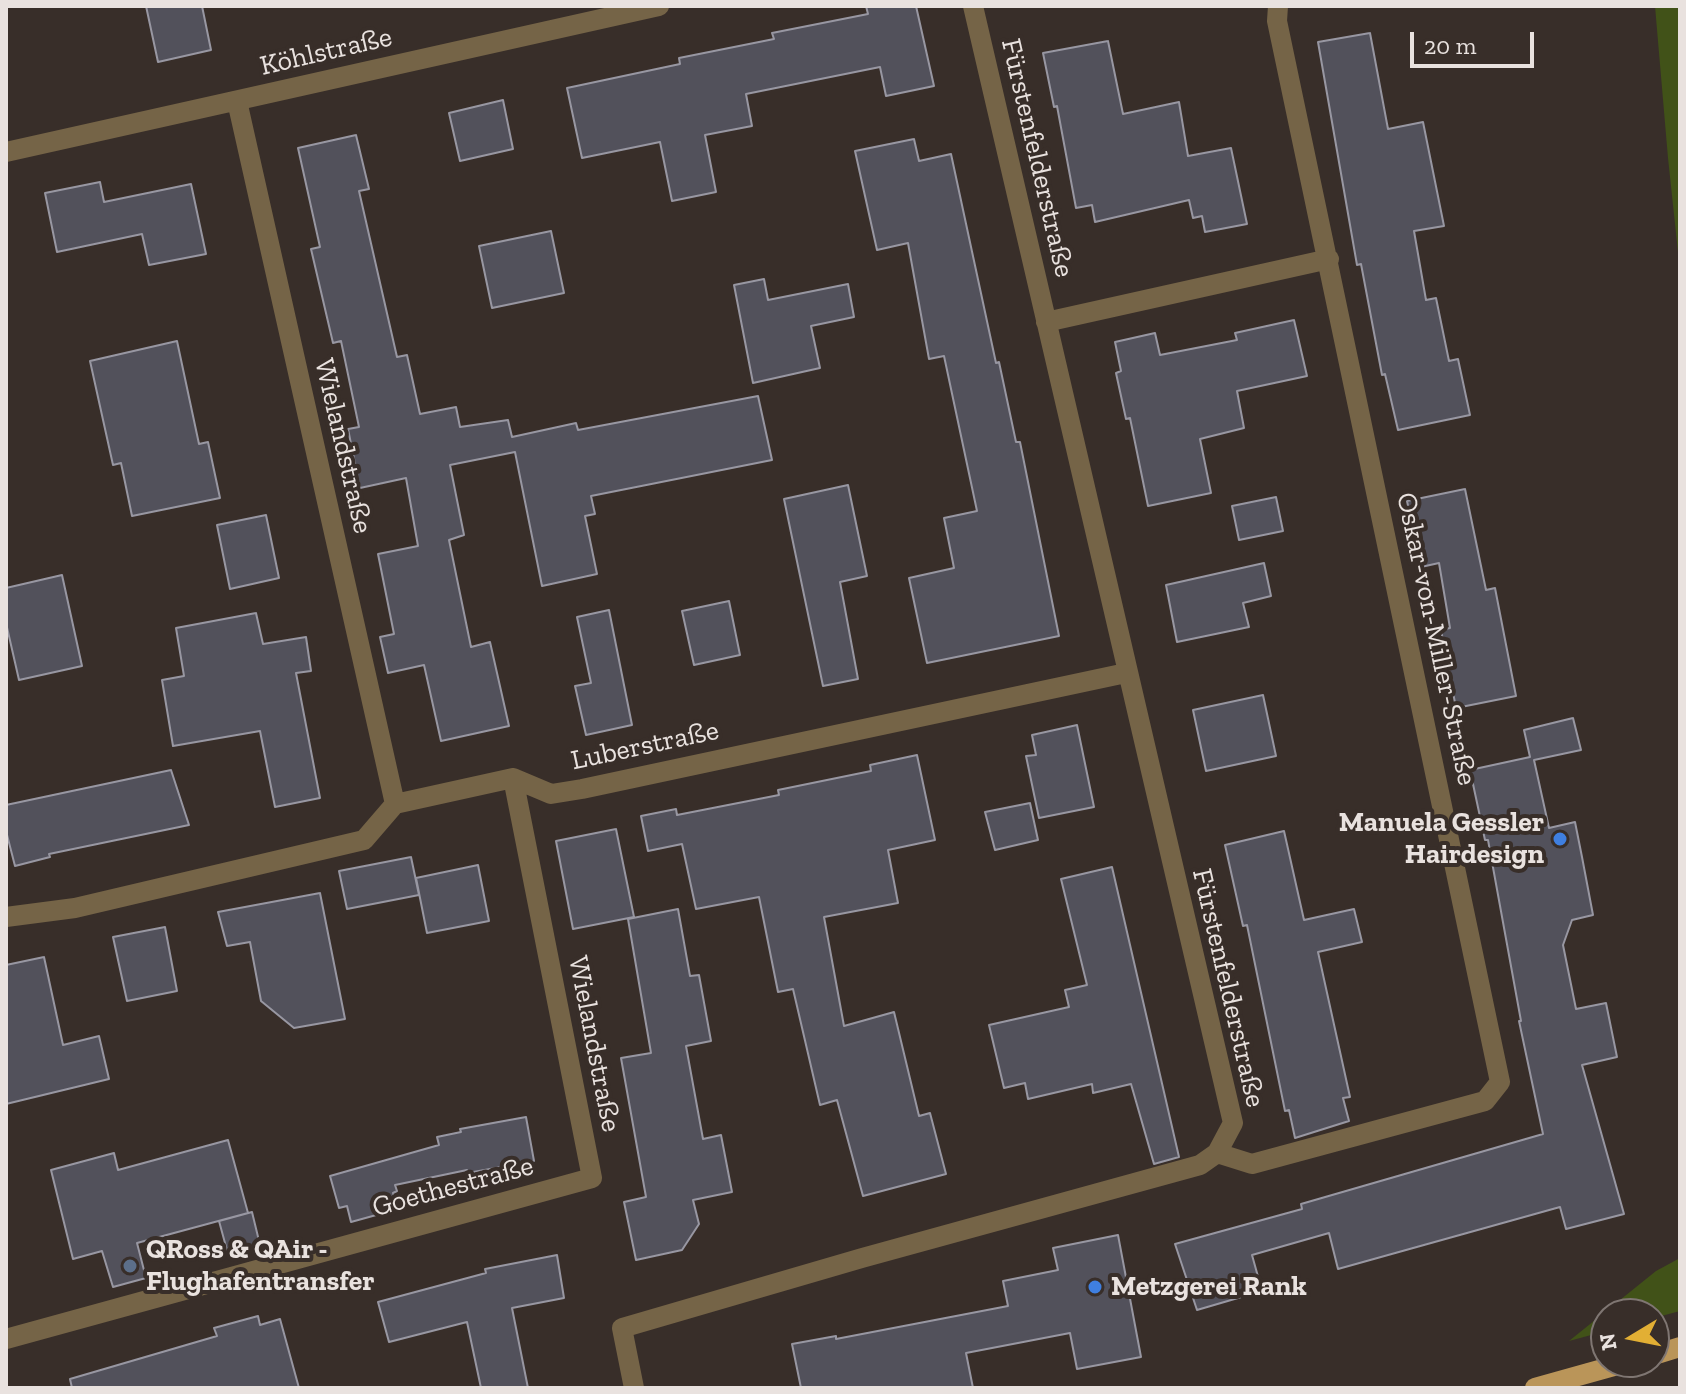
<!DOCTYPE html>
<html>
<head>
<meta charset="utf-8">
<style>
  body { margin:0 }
  #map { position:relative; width:1686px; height:1394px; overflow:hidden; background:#382e29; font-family:"Zilla Slab",serif }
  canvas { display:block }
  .frame { position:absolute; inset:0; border:8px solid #e9e2df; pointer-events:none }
  .north { position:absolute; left:1590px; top:1298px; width:80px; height:80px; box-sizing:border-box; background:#382e29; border:2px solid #7f7672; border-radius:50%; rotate:260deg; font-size:22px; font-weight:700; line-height:32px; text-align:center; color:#e9e2df }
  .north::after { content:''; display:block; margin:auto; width:28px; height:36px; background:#e2af34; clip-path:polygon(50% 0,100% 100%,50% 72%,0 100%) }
  .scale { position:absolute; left:1410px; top:32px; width:124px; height:36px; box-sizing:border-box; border:4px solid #e9e2df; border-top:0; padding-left:10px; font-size:24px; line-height:28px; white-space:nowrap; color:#e9e2df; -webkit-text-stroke:6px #382e29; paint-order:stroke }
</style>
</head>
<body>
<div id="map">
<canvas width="1686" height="1394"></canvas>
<div class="frame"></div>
<div class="north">N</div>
<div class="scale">20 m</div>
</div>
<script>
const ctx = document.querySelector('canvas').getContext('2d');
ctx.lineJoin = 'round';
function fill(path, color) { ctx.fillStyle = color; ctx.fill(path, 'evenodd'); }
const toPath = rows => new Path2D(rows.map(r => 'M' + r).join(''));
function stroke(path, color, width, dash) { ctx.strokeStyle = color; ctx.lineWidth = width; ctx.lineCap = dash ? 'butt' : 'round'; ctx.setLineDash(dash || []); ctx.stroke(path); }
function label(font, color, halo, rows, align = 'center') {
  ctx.font = font + ' "Zilla Slab",serif'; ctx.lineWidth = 8; ctx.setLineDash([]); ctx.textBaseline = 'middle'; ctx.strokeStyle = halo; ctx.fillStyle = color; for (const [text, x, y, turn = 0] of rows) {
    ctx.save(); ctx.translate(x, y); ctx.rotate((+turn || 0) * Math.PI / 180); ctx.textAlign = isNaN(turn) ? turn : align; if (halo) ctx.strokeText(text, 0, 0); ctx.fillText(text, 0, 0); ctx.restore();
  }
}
fill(toPath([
  [1655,6,1680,6,1680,271,1668,158],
  [1680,1258,1680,1311,1654,1318,1654,1314,1606,1314,1606,1331,1569,1341,1656,1271]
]), '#415218');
const building = toPath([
  [146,6,202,6,211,50,158,62,146,6],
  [866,6,916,6,934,86,886,96,880,67,746,94,752,126,705,135,716,192,672,201,660,142,582,158,567,88,680,64,679,58,774,39,772,33,868,14,866,6],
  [1370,33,1388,129,1423,122,1444,226,1414,231,1426,300,1436,298,1449,361,1458,359,1470,415,1398,430,1385,374,1382,375,1361,264,1357,265,1318,42,1370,33],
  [1108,41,1123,114,1179,102,1188,156,1231,148,1247,224,1205,232,1202,216,1193,218,1189,200,1095,222,1092,205,1076,208,1057,106,1054,107,1043,53,1108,41],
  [503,100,513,149,460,161,449,113,503,100],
  [356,135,369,189,359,191,397,357,407,355,420,414,456,407,460,427,508,420,512,437,576,423,578,430,758,396,772,460,591,496,595,514,585,516,597,574,542,586,515,452,450,465,464,535,449,540,471,647,490,642,509,726,441,741,424,665,388,673,380,637,394,634,378,554,418,546,406,478,360,488,348,429,359,427,341,341,333,343,311,249,320,247,298,148,356,135],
  [914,139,919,161,951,154,996,363,999,362,1016,442,1020,442,1059,636,927,663,909,578,954,568,944,518,977,511,944,356,929,359,908,243,877,250,855,151,914,139],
  [100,182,104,202,191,184,206,254,149,265,142,234,57,252,45,193,100,182],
  [551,231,564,293,492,308,479,246,551,231],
  [764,279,768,300,848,284,854,317,811,326,820,368,753,383,734,285,764,279],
  [1294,320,1307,376,1237,391,1244,428,1200,439,1211,493,1148,506,1130,418,1126,419,1116,373,1121,371,1115,342,1155,333,1160,355,1237,340,1235,333,1294,320],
  [177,341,199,444,208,442,220,498,132,516,121,463,113,465,90,361,177,341],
  [848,485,867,576,840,582,858,679,823,686,784,499,848,485],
  [1465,489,1486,590,1495,588,1516,696,1456,708,1441,630,1450,628,1439,563,1421,567,1407,501,1465,489],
  [1276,497,1283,531,1239,540,1232,506,1276,497],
  [266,515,279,578,230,589,217,525,266,515],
  [1264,563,1271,596,1243,603,1249,627,1177,642,1166,585,1264,563],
  [62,575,82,666,19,680,6,623,6,588,62,575],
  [729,601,740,655,694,665,682,611,729,601],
  [609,610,632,725,586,735,575,686,591,683,577,617,609,610],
  [256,613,263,644,306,637,311,671,296,673,320,798,275,807,260,731,173,746,162,680,184,676,176,628,256,613],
  [1263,695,1276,756,1206,771,1193,710,1263,695],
  [1573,718,1581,750,1534,760,1549,828,1575,822,1582,857,1593,915,1572,920,1563,945,1576,1009,1606,1003,1617,1057,1582,1065,1624,1214,1566,1229,1560,1207,1338,1269,1329,1233,1252,1255,1262,1291,1197,1310,1175,1244,1302,1209,1301,1204,1543,1134,1519,1021,1521,1021,1488,840,1485,840,1470,770,1530,757,1524,730,1573,718],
  [1077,725,1094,807,1039,818,1026,756,1036,755,1032,735,1077,725],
  [917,755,935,840,888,850,898,903,824,917,844,1026,894,1012,919,1116,930,1113,946,1174,863,1196,837,1100,820,1105,793,989,778,992,759,897,696,909,682,844,648,851,641,816,676,809,677,815,779,795,778,790,871,771,870,765,917,755],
  [171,770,189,825,49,854,50,857,15,866,6,831,6,805,171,770],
  [1030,803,1038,840,995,850,985,812,1030,803],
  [616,829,634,917,573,929,556,841,616,829],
  [1284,831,1304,920,1354,909,1362,942,1318,952,1350,1097,1343,1098,1349,1121,1295,1138,1289,1110,1285,1111,1247,925,1243,926,1225,845,1284,831],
  [411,857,419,895,347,909,339,871,411,857],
  [478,865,489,921,427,933,416,878,478,865],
  [1112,867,1179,1157,1154,1164,1131,1084,1093,1093,1092,1084,1028,1099,1025,1083,1004,1088,989,1025,1069,1007,1065,990,1087,985,1061,879,1112,867],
  [320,893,345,1019,294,1028,261,1001,250,942,227,946,218,912,320,893],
  [678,909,690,976,699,975,711,1041,686,1046,703,1139,721,1135,732,1192,693,1200,699,1224,682,1250,636,1260,624,1202,646,1197,621,1058,651,1053,628,919,678,909],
  [165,927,177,991,127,1001,113,937,165,927],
  [44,957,63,1045,99,1036,109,1079,6,1104,6,965,44,957],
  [526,1117,534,1161,468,1173,467,1170,395,1185,397,1191,393,1193,398,1209,351,1222,347,1206,339,1208,330,1176,439,1145,437,1137,461,1132,460,1129,526,1117],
  [228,1140,248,1213,137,1243,146,1278,113,1287,102,1251,73,1259,51,1170,114,1153,118,1170,228,1140],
  [252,1212,260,1245,228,1254,219,1221,252,1212],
  [1118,1235,1141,1357,1077,1369,1070,1333,966,1353,973,1388,801,1388,792,1344,836,1336,836,1339,1008,1306,1003,1281,1058,1270,1053,1248,1118,1235],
  [557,1255,564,1298,512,1308,528,1388,481,1388,467,1322,389,1342,378,1302,486,1273,485,1269,557,1255],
  [258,1316,260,1325,280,1319,299,1388,72,1388,70,1379,217,1336,214,1328,258,1316]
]);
fill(building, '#52515b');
stroke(building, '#9897a2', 2);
stroke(toPath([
  [237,101,395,804],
  [6,152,659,6],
  [1046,322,1329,259],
  [6,917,75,908,364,840,395,804,513,778,551,794,582,789,1126,673],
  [1217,1153,1252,1164,1485,1101,1500,1082,1277,21,1278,6],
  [6,1339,592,1178,513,778],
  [634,1388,622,1328,862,1258,1200,1165,1217,1153,1233,1123,973,6]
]), '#756447', 20);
stroke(toPath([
  [1654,1355,1680,1347],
  [1535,1388,1628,1362]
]), '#ba9559', 20);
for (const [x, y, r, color] of [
  [1560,839,8,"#3f7fe0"],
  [130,1266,8,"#5c6f8a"],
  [1095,1287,8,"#3f7fe0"]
]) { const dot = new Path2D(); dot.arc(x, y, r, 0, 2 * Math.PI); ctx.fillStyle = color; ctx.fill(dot); stroke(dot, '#382e29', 3); }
label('28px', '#e9e2df', '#382e29', [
  ["Köhlstraße",326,52,-13],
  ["Fürstenfelderstraße",1037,158,77],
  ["Wielandstraße",343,446,77],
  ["Oskar-von-Miller-Straße",1436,639,78],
  ["Luberstraße",645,746,-12],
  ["Fürstenfelderstraße",1228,988,77],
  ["Wielandstraße",594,1044,79],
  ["Goethestraße",453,1187,-15]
]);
label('bold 28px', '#e9e2df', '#382e29', [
  ["Manuela Gessler",1544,823,"right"],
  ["Hairdesign",1544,855,"right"],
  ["QRoss & QAir -",146,1250],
  ["Flughafentransfer",146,1282],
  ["Metzgerei Rank",1111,1287]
], 'left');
</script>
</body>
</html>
